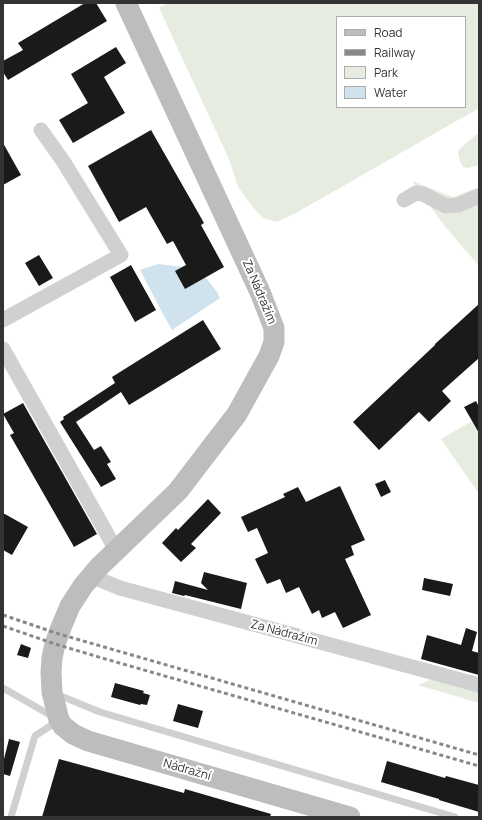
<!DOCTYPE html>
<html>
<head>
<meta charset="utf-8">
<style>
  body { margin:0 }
  #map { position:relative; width:482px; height:820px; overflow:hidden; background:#fff; font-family:Manrope,sans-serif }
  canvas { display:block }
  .frame { position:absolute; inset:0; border:4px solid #333; pointer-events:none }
  .legend { position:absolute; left:336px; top:16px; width:130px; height:92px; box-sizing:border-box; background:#fff; border:1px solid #adadad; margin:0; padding:5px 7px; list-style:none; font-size:12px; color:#333 }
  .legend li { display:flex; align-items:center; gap:8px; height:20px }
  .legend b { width:20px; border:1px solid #adadad }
</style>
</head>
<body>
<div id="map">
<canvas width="482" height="820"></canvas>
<div class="frame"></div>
<ul class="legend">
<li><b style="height:5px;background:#bdbdbd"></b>Road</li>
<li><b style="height:5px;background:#888"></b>Railway</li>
<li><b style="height:11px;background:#e6ecdf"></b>Park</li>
<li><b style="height:11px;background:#cfe2ee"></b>Water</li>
</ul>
</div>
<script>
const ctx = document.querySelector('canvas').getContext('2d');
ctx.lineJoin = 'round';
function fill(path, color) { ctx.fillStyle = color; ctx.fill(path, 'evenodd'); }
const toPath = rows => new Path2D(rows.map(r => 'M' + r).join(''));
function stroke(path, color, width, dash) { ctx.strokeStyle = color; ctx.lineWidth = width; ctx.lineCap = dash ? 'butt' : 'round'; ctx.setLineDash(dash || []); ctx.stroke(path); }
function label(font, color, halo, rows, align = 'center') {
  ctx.font = font + ' Manrope,sans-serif'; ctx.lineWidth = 4; ctx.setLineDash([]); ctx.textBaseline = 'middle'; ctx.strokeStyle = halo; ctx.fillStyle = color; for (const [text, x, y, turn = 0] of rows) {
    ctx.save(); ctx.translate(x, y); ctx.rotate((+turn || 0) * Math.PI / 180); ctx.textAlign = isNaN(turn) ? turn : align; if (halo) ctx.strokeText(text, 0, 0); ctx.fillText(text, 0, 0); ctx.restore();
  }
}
fill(toPath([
  [168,3,479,3,479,108,296,213,277,222,263,218,255,210,238,187,229,159,159,8],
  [337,17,465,17,465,107,337,107],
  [479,134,479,165,467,168,463,167,460,162,458,151,464,145,476,135],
  [412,181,453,197,479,187,479,266,443,224],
  [479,417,479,494,441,439],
  [433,679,479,692,479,703,418,685]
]), '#e6ecdf');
fill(toPath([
  [158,264,183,267,207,279,217,292,220,298,172,330,163,314,140,270]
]), '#cfe2ee');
fill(toPath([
  [85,3,96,3,107,21,8,80,3,72,3,61,23,50,18,43],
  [116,47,126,63,104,77,125,113,73,143,59,120,88,103,71,74],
  [151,130,204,223,201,225,224,267,185,289,175,271,186,265,173,241,167,244,146,207,119,222,88,166],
  [3,143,21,175,3,185],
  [39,255,53,278,39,286,25,263],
  [131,265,156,310,135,322,110,277],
  [479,304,479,358,442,391,451,401,429,422,419,412,379,450,353,422,435,345,435,344],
  [203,320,221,349,129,405,121,392,76,422,94,450,101,446,111,462,107,464,116,479,101,487,60,422,64,419,63,417,115,383,112,377],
  [476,401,479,407,479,433,464,407],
  [23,403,97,534,74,547,10,435,14,433,3,414],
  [385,480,391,492,381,497,375,484],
  [340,486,365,540,351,546,354,555,345,559,371,615,343,628,335,612,322,618,319,610,312,614,299,587,286,593,280,579,267,584,255,559,268,553,257,528,248,532,241,517,285,497,283,494,298,487,306,502],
  [208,499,221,513,191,544,196,548,181,562,162,543,176,528,178,530],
  [3,513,28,527,12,555,3,550],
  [204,572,247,583,241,609,185,595,184,596,172,593,175,581,208,590,201,583],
  [424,578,453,584,450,596,422,590],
  [466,628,477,632,472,651,479,653,479,675,421,659,427,635,461,645],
  [21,644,31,648,28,658,17,655],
  [115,683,144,691,143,693,150,695,147,705,141,704,140,705,111,697],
  [178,704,203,711,198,728,173,721],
  [9,739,20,742,10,776,3,774,3,763],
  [59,759,184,793,185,789,271,814,270,817,42,817],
  [387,761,445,778,446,776,479,785,479,812,439,800,439,799,381,782]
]), '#1a1a1a');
stroke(toPath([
  [3,688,59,720,35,736,11,817],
  [56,694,100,712,455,817]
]), '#d0d0d0', 7);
stroke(toPath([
  [404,200,416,193,423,194,446,206,458,205,479,196],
  [3,320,121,255,63,161,41,130],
  [3,349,116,550],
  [91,576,120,588,479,685]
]), '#d0d0d0', 15);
stroke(toPath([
  [126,3,260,292,274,328,274,342,269,356,237,414,178,491,99,567,83,586,70,606,62,625,55,644,52,658,51,672,52,692,59,720,63,726,73,734,88,741,350,817]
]), '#bdbdbd', 21);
stroke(toPath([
  [3,615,59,634,479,755],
  [3,626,55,644,109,660,479,766]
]), '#888', 3, [4, 3]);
label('12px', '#333', '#fff', [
  ["Za Nádražím",259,292,67],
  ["Za Nádražím",284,633,15],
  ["Nádražní",187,770,16]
]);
</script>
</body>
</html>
